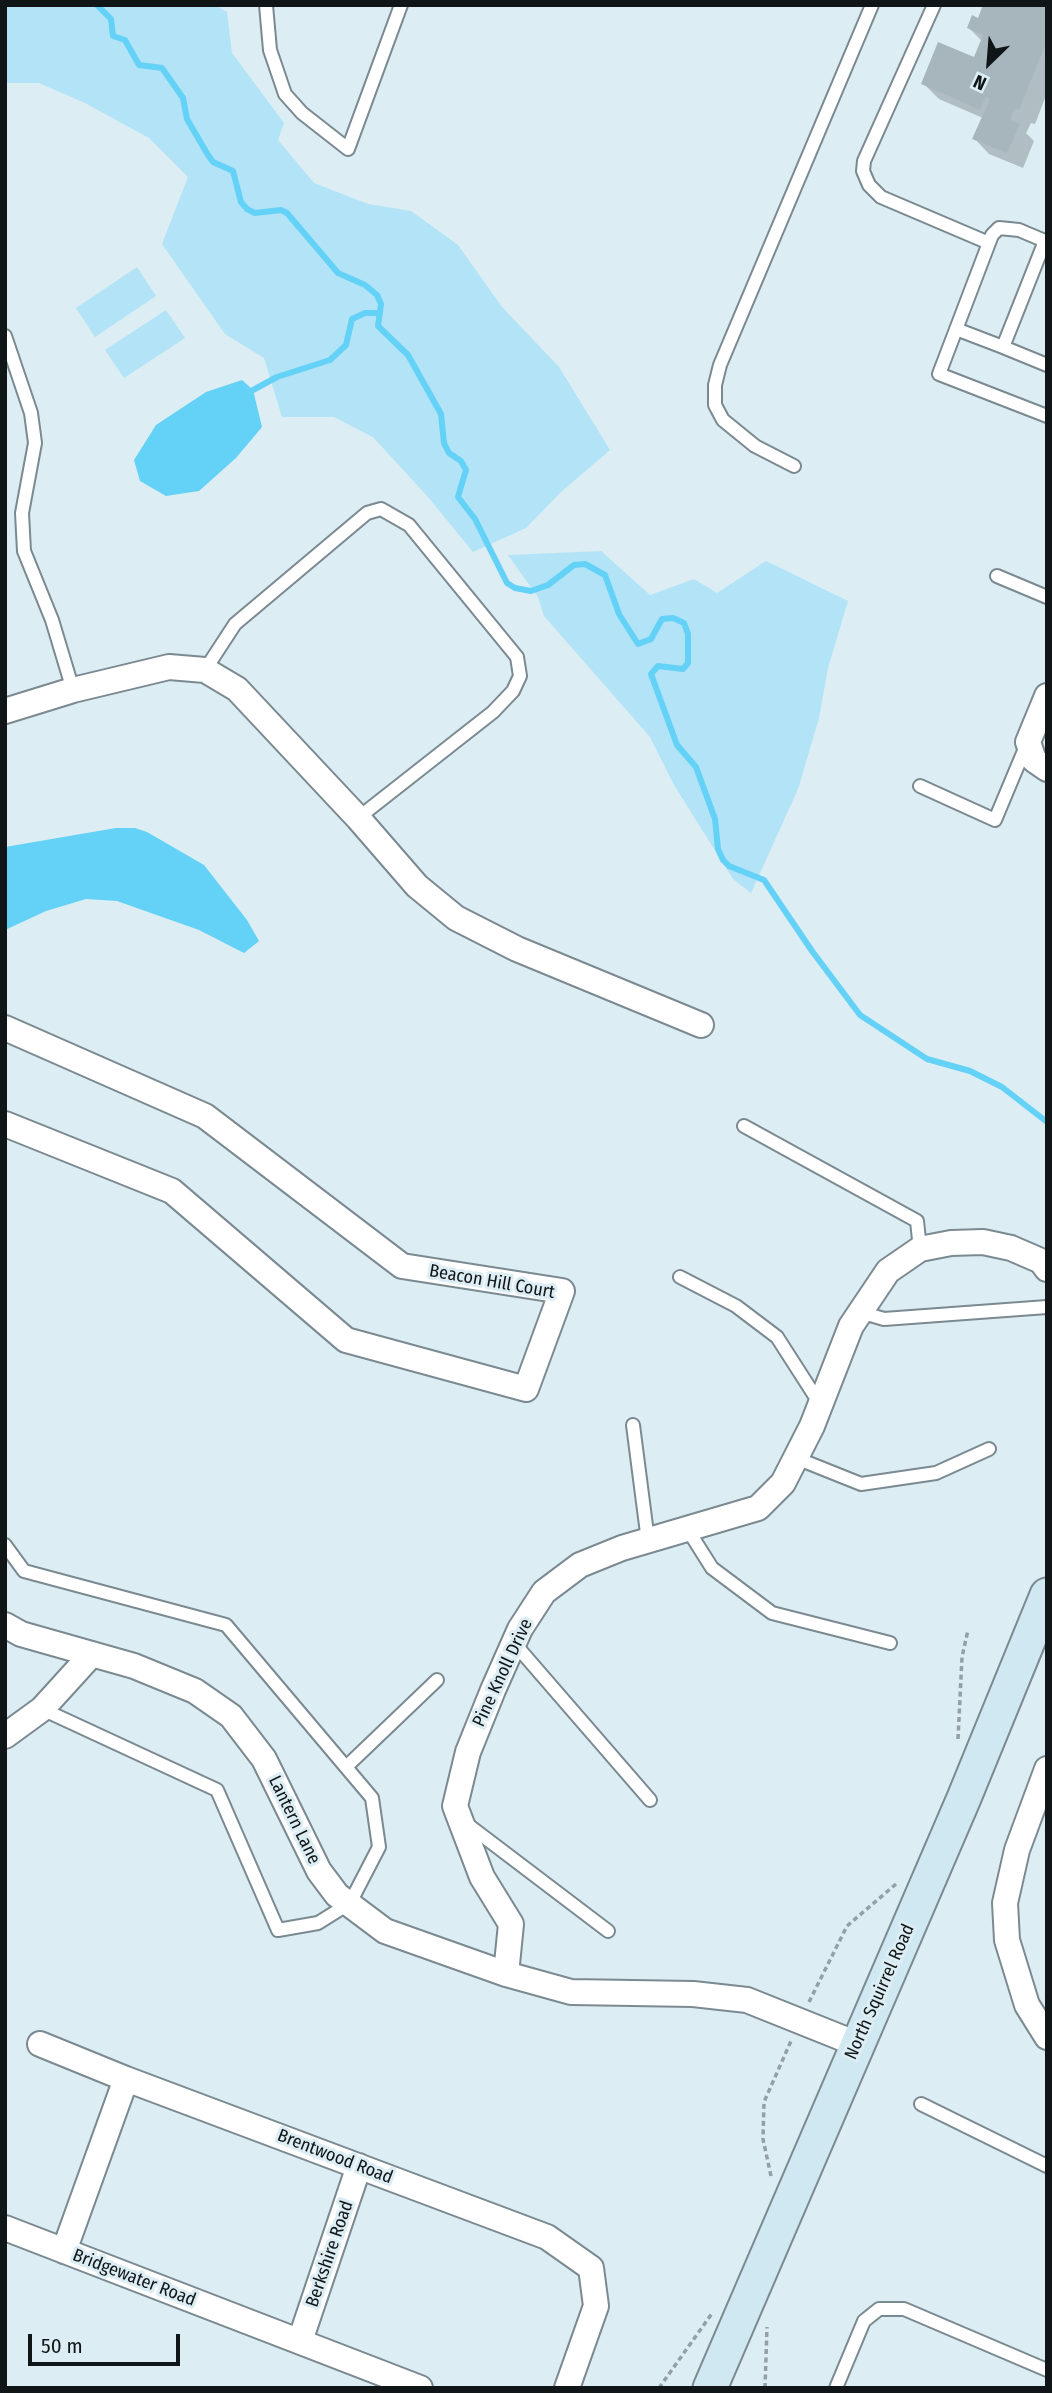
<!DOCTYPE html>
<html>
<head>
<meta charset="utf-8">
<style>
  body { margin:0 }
  #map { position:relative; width:1052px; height:2393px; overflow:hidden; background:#dcedf3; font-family:"Fira Sans Condensed",sans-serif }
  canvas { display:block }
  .frame { position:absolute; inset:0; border:7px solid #101518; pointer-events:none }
  .north { position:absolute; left:954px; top:28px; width:70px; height:70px; -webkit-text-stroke:5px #dcedf3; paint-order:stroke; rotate:205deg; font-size:19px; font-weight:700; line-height:28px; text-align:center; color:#101518 }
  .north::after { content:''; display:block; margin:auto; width:24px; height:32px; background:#101518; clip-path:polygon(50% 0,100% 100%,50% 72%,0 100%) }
  .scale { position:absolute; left:28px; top:2334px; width:152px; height:32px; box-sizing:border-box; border:4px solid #101518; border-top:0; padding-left:9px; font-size:21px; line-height:24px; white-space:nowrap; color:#101518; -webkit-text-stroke:5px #dcedf3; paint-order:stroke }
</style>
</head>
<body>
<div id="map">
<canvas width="1052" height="2393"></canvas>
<div class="frame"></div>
<div class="north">N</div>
<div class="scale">50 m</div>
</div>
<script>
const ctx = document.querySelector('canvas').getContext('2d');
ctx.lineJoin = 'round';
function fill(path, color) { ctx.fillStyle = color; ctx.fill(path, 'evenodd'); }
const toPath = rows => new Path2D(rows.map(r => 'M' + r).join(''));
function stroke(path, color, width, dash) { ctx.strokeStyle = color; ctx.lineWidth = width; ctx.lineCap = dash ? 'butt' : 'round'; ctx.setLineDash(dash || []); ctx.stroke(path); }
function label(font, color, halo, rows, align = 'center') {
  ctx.font = font + ' "Fira Sans Condensed",sans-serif'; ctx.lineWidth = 6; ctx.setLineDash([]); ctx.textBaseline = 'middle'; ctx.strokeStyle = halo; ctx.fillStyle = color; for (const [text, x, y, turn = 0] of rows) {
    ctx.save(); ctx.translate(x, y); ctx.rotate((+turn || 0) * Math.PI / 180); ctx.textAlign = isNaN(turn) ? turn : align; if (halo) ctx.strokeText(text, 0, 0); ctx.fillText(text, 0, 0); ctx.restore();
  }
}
fill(toPath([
  [5,5,215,5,227,12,232,53,284,123,278,140,314,183,368,204,411,211,458,245,502,307,559,367,610,450,561,492,526,528,473,552,428,497,373,437,334,417,282,417,264,358,225,334,162,244,188,177,149,138,85,103,39,83,5,83],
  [137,267,156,296,95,337,76,308],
  [166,310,185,338,124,378,105,350],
  [601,551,650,595,694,579,717,593,766,561,848,601,828,668,819,718,798,789,751,893,733,879,674,785,650,737,544,616,538,597,508,555]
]), '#b2e3f6');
fill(toPath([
  [242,380,253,390,262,427,236,458,199,491,166,496,140,481,134,460,156,425,206,392],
  [116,828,135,828,147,832,204,865,247,920,259,941,244,953,199,930,117,901,86,899,46,911,5,930,5,847]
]), '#64d1f7');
fill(toPath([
  [1047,5,1047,93,1035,124,1031,123,1026,133,1034,141,1023,168,989,154,974,138,983,118,939,99,923,83,975,59,982,41,969,28,979,20]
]), '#0003');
stroke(toPath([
  [97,5,111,19,113,36,125,40,139,65,162,68,183,98,187,119,208,155,213,162,233,171,241,202,247,209,255,213,281,210,287,213,338,273,365,285,377,295,381,304,378,326,408,355,441,414,444,443,449,453,461,461,466,470,458,497,475,519,507,583,515,588,531,591,548,585,574,565,585,564,605,575,619,614,638,644,651,639,662,619,673,618,684,623,688,634,688,663,683,669,658,666,651,674,677,745,696,767,715,819,718,849,723,860,729,866,764,880,812,951,860,1015,927,1059,970,1071,1002,1087,1047,1122],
  [253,390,277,377,330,360,346,345,352,319,365,313,380,313]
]), '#64d1f7', 6);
fill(toPath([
  [983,5,1047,5,1047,41,1019,110,1015,108,1010,120,1020,124,1007,153,972,139,990,99,986,97,980,110,921,84,938,42,974,57,983,35,967,28,972,15,978,18]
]), '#a7b6bd');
const lane = toPath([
  [266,5,270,50,285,94,302,113,348,149,401,5],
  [934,5,864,161,863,171,869,185,881,197,989,243],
  [956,329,1003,347],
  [5,336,31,413,35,443,22,513,24,551,52,620,73,690],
  [1047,365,1003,347,1045,241,1019,230,999,228,992,235,939,374,1047,416],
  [794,466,755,446,723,420,715,405,715,385,720,365,872,5],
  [997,576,1047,597],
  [205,670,235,624,367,513,381,509,409,525,517,657,520,676,513,691,493,712,358,818],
  [920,786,995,820,1026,746],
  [744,1126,917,1221,920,1249],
  [680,1277,736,1306,777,1337,820,1404],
  [860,1312,884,1319,1047,1307],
  [633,1425,648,1541],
  [796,1458,861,1484,936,1473,989,1449],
  [688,1530,712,1568,772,1613,890,1643],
  [5,1545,24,1571,226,1625,372,1798,379,1847,350,1903,318,1923,278,1930,217,1790,42,1709],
  [514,1643,650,1800],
  [346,1767,437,1680],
  [467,1824,608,1931],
  [921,2104,1047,2166],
  [836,2388,864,2321,879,2309,904,2309,1047,2370]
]);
const street = toPath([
  [1047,696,1028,742,1034,760,1047,769],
  [5,711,73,690,169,667,205,670,237,689,358,818,417,886,456,918,517,949,701,1025],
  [5,1028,205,1116,402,1266,562,1291,526,1389,346,1340,172,1191,5,1124],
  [5,1625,21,1634,134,1666,195,1691,231,1716,264,1759,319,1871,337,1895,385,1931,506,1974,571,1992,693,1994,747,2000,857,2044],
  [5,1736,42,1709,92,1654],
  [1047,1769,1017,1850,1005,1903,1007,1940,1027,2005,1047,2037],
  [506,1974,511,1924,482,1877,455,1806,468,1752,493,1690,520,1629,544,1592,580,1565,622,1548,758,1508,783,1483,812,1426,851,1326,888,1271,920,1249,951,1243,983,1242,1011,1248,1041,1261,1047,1269],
  [40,2044,126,2079],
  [5,2228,420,2388],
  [64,2251,126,2079,547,2237,591,2268,596,2306,567,2388],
  [300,2341,359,2166]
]);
const secondary = toPath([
  [710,2388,964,1798,1047,1595]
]);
stroke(lane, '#7b8a90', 16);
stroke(street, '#7b8a90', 28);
stroke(secondary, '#7b8a90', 37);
stroke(toPath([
  [958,1739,962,1657,968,1630],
  [809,2002,847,1926,896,1884],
  [771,2176,763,2139,764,2102,791,2041],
  [659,2388,713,2312],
  [765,2388,767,2327]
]), '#93a0a5', 3.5, [5, 3.5]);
stroke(lane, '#fff', 12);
stroke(street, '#fff', 24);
stroke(secondary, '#cfe8f1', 33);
label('18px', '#101518', '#dcedf3', [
  ["Beacon Hill Court",492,1282,10],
  ["Pine Knoll Drive",503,1673,-65],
  ["Lantern Lane",294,1820,64],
  ["North Squirrel Road",880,1992,-66],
  ["Brentwood Road",335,2157,21],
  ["Berkshire Road",330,2254,-71],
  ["Bridgewater Road",134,2278,21]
]);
</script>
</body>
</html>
